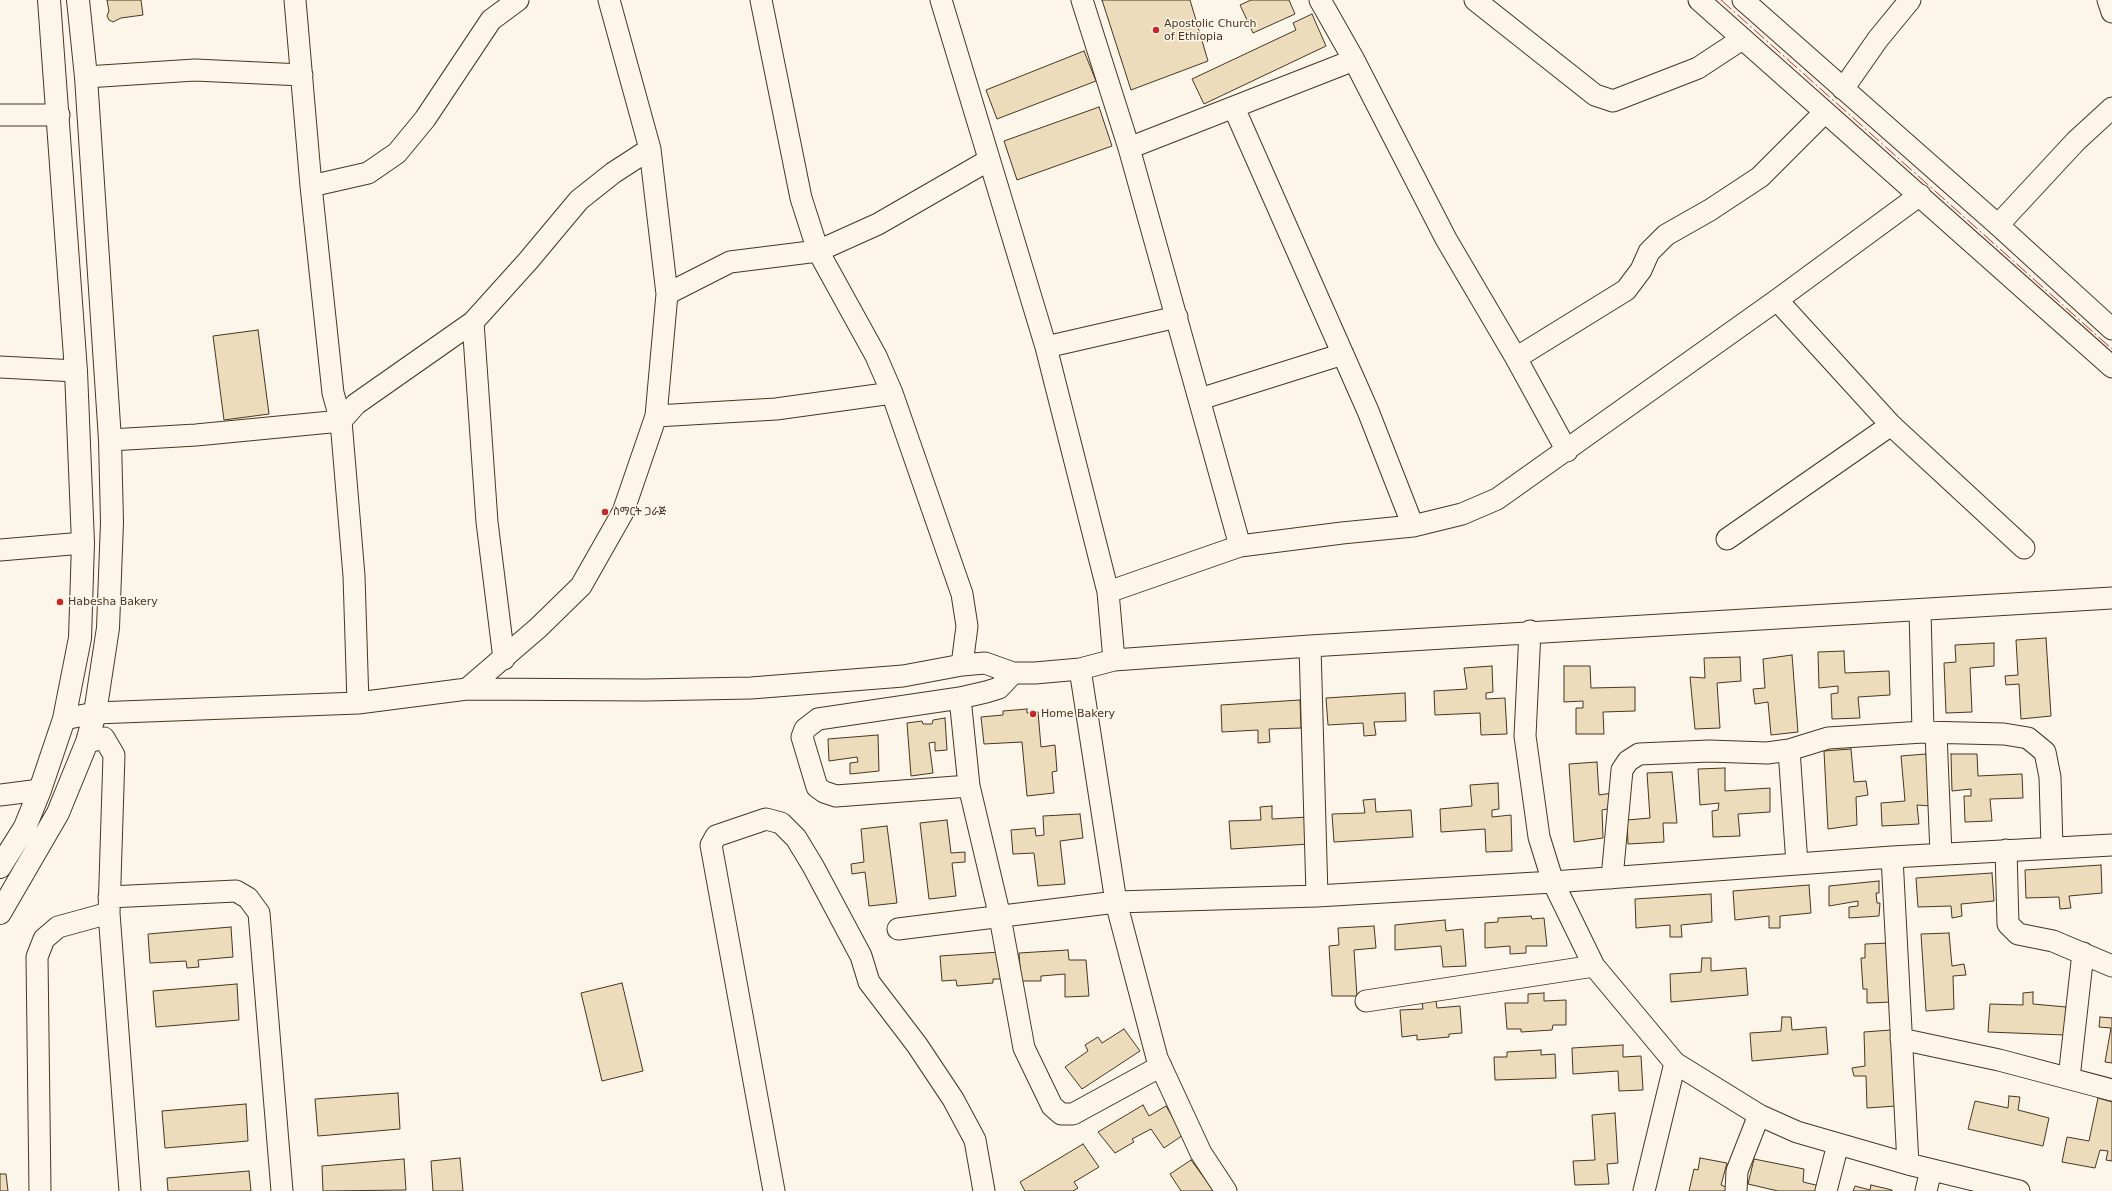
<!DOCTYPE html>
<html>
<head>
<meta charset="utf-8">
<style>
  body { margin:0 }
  canvas { display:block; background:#fbf6e9 }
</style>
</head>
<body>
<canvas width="2112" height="1191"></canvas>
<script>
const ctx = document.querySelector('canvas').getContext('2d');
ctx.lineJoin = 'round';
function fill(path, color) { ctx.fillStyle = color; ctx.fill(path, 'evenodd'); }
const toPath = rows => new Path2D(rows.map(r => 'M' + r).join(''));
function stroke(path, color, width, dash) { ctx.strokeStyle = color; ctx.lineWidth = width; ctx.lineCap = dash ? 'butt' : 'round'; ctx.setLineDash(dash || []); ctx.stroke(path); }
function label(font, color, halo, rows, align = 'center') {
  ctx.font = font + ' "DejaVu Sans","Noto Sans Ethiopic",sans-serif'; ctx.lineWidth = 3; ctx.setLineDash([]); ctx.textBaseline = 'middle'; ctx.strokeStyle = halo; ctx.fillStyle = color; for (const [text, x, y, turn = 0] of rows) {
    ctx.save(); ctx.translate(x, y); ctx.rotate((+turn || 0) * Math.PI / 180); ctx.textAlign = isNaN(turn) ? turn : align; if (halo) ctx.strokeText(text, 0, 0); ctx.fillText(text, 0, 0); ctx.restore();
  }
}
const building = toPath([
  [107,0,141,0,143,15,121,18,113,22,109,20,107,16,109,11,107,0],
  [1102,0,1190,0,1208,61,1131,90,1102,0],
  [1251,0,1289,0,1295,14,1253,33,1240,5,1251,0],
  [1312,14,1326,46,1204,104,1192,79,1296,30,1293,23,1312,14],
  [1084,51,1096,81,997,119,986,90,1084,51],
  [1099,107,1112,146,1017,180,1004,141,1099,107],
  [258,330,269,414,224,420,213,336,258,330],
  [2046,638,2051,716,2021,719,2019,684,2006,685,2005,676,2018,675,2016,640,2046,638],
  [1994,643,1994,666,1970,668,1972,712,1946,713,1944,663,1956,662,1955,645,1994,643],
  [1844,651,1845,673,1889,671,1890,695,1858,697,1860,718,1832,719,1831,694,1838,693,1838,686,1819,688,1818,652,1844,651],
  [1792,655,1798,732,1771,735,1768,702,1755,704,1753,689,1765,688,1763,659,1792,655],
  [1740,657,1741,681,1717,683,1720,728,1695,729,1690,677,1705,678,1704,658,1740,657],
  [1492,666,1493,692,1486,693,1486,699,1505,698,1507,734,1481,735,1480,713,1435,715,1434,691,1467,689,1464,668,1492,666],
  [1564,666,1590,666,1591,688,1635,687,1635,711,1603,712,1604,734,1576,734,1576,708,1583,708,1583,701,1564,702,1564,666],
  [1405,693,1406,721,1374,722,1376,735,1364,736,1363,723,1328,725,1326,698,1405,693],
  [1300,700,1301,728,1269,729,1270,742,1258,743,1258,730,1222,732,1221,705,1300,700],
  [1027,709,1027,713,1038,712,1041,747,1055,745,1057,771,1052,772,1054,793,1027,796,1022,742,984,744,981,717,1003,715,1003,711,1027,709],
  [945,718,947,750,935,751,935,742,929,743,933,773,911,776,907,723,922,721,923,724,932,724,933,720,945,718],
  [878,735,879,771,850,774,850,763,858,762,857,757,829,761,828,739,878,735],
  [1851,749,1854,782,1866,781,1868,795,1856,797,1857,825,1828,829,1824,751,1851,749],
  [1926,754,1931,806,1917,805,1919,824,1882,826,1881,803,1905,801,1901,756,1926,754],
  [1951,754,1977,754,1978,776,2022,774,2023,798,1990,799,1992,821,1965,822,1964,796,1971,796,1971,789,1952,791,1951,754],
  [1597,762,1599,795,1612,793,1613,808,1602,810,1603,838,1574,842,1569,764,1597,762],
  [1725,768,1725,791,1770,788,1770,812,1738,814,1740,836,1713,837,1712,811,1718,810,1719,803,1700,805,1698,769,1725,768],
  [1672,772,1677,823,1663,823,1664,842,1628,844,1627,820,1650,818,1647,773,1672,772],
  [1498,783,1499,809,1492,810,1492,817,1511,815,1512,851,1486,852,1485,829,1441,832,1440,809,1472,806,1470,785,1498,783],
  [1375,799,1376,812,1411,810,1413,837,1334,842,1332,814,1365,813,1363,800,1375,799],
  [1272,806,1272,819,1308,817,1309,844,1231,849,1229,821,1261,820,1260,807,1272,806],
  [1080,814,1083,838,1060,841,1065,884,1038,886,1034,853,1013,854,1011,830,1035,828,1036,836,1044,835,1043,816,1080,814],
  [947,820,951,853,965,852,965,862,952,863,956,896,929,899,920,823,947,820],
  [887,826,897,903,869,906,865,872,852,874,851,864,864,862,861,829,887,826],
  [2101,865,2102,893,2069,896,2071,908,2060,909,2059,897,2026,898,2025,870,2101,865],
  [1992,873,1994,901,1961,904,1962,916,1952,918,1951,906,1918,907,1916,878,1992,873],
  [1879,881,1879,893,1876,893,1877,903,1880,903,1879,916,1849,918,1849,907,1858,906,1858,901,1829,906,1829,886,1879,881],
  [1809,885,1811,913,1780,916,1780,928,1769,928,1769,916,1735,920,1733,891,1809,885],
  [1711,894,1712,922,1681,925,1682,937,1670,937,1670,925,1636,928,1635,899,1711,894],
  [1531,916,1532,919,1544,918,1547,946,1526,946,1526,953,1510,954,1510,946,1485,948,1485,923,1498,922,1498,918,1531,916],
  [1445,920,1446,931,1463,929,1466,966,1443,967,1441,946,1395,950,1395,925,1445,920],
  [1374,926,1376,948,1354,950,1357,996,1332,996,1329,946,1339,945,1338,928,1374,926],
  [231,927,233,957,198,960,199,967,187,968,186,961,150,963,148,934,231,927],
  [1949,933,1952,966,1964,964,1966,975,1953,976,1954,1009,1926,1011,1921,934,1949,933],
  [1890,943,1893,1002,1867,1003,1867,989,1863,989,1861,958,1865,958,1865,944,1890,943],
  [1068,950,1069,960,1086,960,1089,996,1065,997,1065,974,1041,976,1041,981,1021,981,1019,953,1068,950],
  [1000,952,1002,979,993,979,993,983,957,986,956,980,942,981,940,956,1000,952],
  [1702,958,1711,958,1711,971,1746,968,1748,995,1671,1002,1670,974,1701,972,1702,958],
  [622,983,643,1071,602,1081,581,993,622,983],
  [237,984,239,1020,156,1027,153,991,237,984],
  [2033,992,2033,1004,2066,1007,2065,1035,1988,1032,1990,1004,2023,1005,2023,993,2033,992],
  [1544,993,1544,1001,1566,1000,1566,1025,1553,1025,1552,1030,1521,1032,1521,1029,1507,1029,1505,1003,1528,1003,1528,994,1544,993],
  [1422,1001,1436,1001,1437,1008,1460,1006,1462,1033,1449,1034,1449,1037,1417,1040,1417,1035,1402,1037,1400,1010,1423,1009,1422,1001],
  [1782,1017,1791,1017,1792,1030,1826,1027,1828,1054,1752,1061,1750,1033,1781,1031,1782,1017],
  [2100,1017,2112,1018,2112,1063,2105,1062,2111,1028,2099,1027,2100,1017],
  [1124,1029,1140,1051,1082,1089,1065,1067,1088,1051,1085,1045,1098,1037,1102,1043,1124,1029],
  [1891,1030,1896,1106,1867,1108,1866,1076,1854,1076,1852,1068,1865,1066,1864,1032,1891,1030],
  [1623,1045,1623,1057,1641,1056,1643,1090,1619,1091,1618,1071,1573,1074,1572,1048,1623,1045],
  [1541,1050,1541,1055,1555,1054,1556,1078,1495,1080,1494,1057,1507,1057,1507,1052,1541,1050],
  [398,1093,400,1129,318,1136,315,1099,398,1093],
  [2009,1096,2020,1097,2018,1110,2049,1118,2043,1146,1968,1129,1975,1101,2008,1108,2009,1096],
  [2098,1098,2112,1102,2112,1161,2106,1160,2108,1151,2100,1150,2095,1168,2062,1162,2067,1137,2089,1141,2098,1098],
  [246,1104,248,1141,165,1148,162,1111,246,1104],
  [1143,1105,1149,1116,1166,1106,1183,1135,1164,1148,1151,1129,1132,1139,1134,1142,1115,1153,1098,1132,1143,1105],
  [1615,1113,1618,1163,1607,1164,1609,1184,1575,1185,1573,1161,1595,1160,1592,1115,1615,1113],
  [1083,1144,1099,1167,1074,1182,1078,1188,1073,1191,1025,1191,1020,1182,1083,1144],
  [460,1158,463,1191,433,1191,431,1161,460,1158],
  [1700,1158,1727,1163,1721,1185,1726,1187,1725,1191,1689,1191,1694,1169,1698,1170,1700,1158],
  [404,1159,406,1190,323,1191,322,1166,404,1159],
  [1754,1159,1804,1169,1803,1182,1820,1186,1819,1191,1778,1191,1748,1184,1754,1159],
  [1191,1160,1214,1191,1181,1191,1170,1174,1191,1160],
  [249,1171,251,1191,168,1191,167,1178,249,1171],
  [0,1174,6,1174,8,1191,0,1191,0,1174],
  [1871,1185,1892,1190,1892,1191,1853,1191,1855,1186,1870,1190,1871,1185]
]);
fill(building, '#ecdcbc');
stroke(building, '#4a3520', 1);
const minor = toPath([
  [295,0,311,186,333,393,341,421,354,576,358,703],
  [761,0,801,198,818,251,876,356,892,393,962,594,967,626,962,665],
  [941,0,1046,347,1108,592],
  [1082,0,1129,148,1240,546],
  [1320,0,1354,60,1446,239,1516,358,1567,451],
  [1475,0,1595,95,1613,101,1698,68,1742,39],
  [1699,0,2112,367],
  [1743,0,1998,225,2112,329],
  [2108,0,2112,12],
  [86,77,195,70,302,75],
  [1843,89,1878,39,1910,0],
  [1234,108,1368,411,1413,526],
  [0,115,59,115],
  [1129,148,1354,60],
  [311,186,368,173,397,153,425,119,491,20,518,0],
  [1998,225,2076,141,2112,108],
  [667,294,730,262,818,251,878,224,989,160],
  [1777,300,1891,425,2024,548],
  [473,322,487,522,504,659],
  [1046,347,1177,317],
  [1516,358,1626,290,1641,270,1649,252,1666,235,1710,210,1760,177,1824,113],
  [0,367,76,371],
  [1200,399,1343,354],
  [656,416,776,409,892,393],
  [110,440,196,435,341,421,356,404,473,322,528,261,579,200,613,173,650,149],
  [1727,539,1891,425],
  [0,550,83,543],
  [1920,610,1923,732],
  [1530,631,1525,736,1539,837,1553,882,1594,966,1675,1063,1759,1115,1797,1132,1908,1164,2019,1191],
  [1310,646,1317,896],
  [1114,660,1108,592,1240,546,1342,533,1413,526,1462,514,1497,499,1777,300,1920,195],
  [1080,669,1116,902,1157,1058,1201,1153,1226,1191],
  [467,689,538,628,581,586,623,512,656,416,667,294,650,149,609,0],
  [960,698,969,786,1000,917,1024,1048,1052,1106,1061,1114,1073,1114,1161,1066],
  [64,719,95,713,358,703,467,689,646,690,751,688,903,676,962,665,985,663,1013,673,1035,673,1080,669,1114,660,1310,646,2112,598],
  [1936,733,1941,854],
  [87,742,104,738,114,755,109,913,130,1191],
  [1789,750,1797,864],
  [969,786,836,796,824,792,817,787,802,737,805,729,818,719,960,698,986,692,999,688,1013,673],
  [0,795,40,790],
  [2006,850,2008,924,2018,934,2053,941,2112,966],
  [1892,857,1908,1164],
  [1612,878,1622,770,1628,761,1639,754,1709,751,1767,753,1789,750,1828,738,1923,732,2004,734,2028,738,2045,752,2050,777,2052,848],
  [109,897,236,891,248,898,259,913,282,1191],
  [898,929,1116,902,1317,896,1553,882,1892,857,2112,845],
  [1366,1001,1594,966],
  [1901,1039,1999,1060,2112,1090],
  [2069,1078,2083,953],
  [40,1191,37,957,44,939,58,927,109,913],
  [774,1191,711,845,716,836,766,819,781,823,796,838,813,866,861,956,869,982,917,1045,953,1099,975,1140,984,1191],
  [1644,1191,1675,1063],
  [1736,1191,1737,1171,1759,1115],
  [1826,1191,1838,1144],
  [1926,1191,1931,1170]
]);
const major = toPath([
  [0,867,25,827,40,790,64,719,80,638,83,543,76,371,49,0],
  [0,913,58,813,87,742,95,713,108,628,112,522,110,440,86,77,78,0]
]);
stroke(minor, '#4a3520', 23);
stroke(major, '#4a3520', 24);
stroke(minor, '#fbf6e9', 21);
stroke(major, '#fbf6e9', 22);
stroke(toPath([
  [1721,0,2112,349]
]), '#c62828', 1, [14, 3, 2, 3]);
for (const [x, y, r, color] of [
  [1156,30,4,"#c62828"],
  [605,512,4,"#c62828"],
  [60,602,4,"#c62828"],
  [1033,714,4,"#c62828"]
]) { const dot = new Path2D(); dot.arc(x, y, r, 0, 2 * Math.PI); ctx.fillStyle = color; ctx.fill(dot); stroke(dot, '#fbf6e9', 1.5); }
label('11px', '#4a3520', '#fbf6e9', [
  ["Apostolic Church",1164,24],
  ["of Ethiopia",1164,37],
  ["ስማርት ጋራጅ",613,512],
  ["Habesha Bakery",68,602],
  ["Home Bakery",1041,714]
], 'left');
</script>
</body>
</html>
